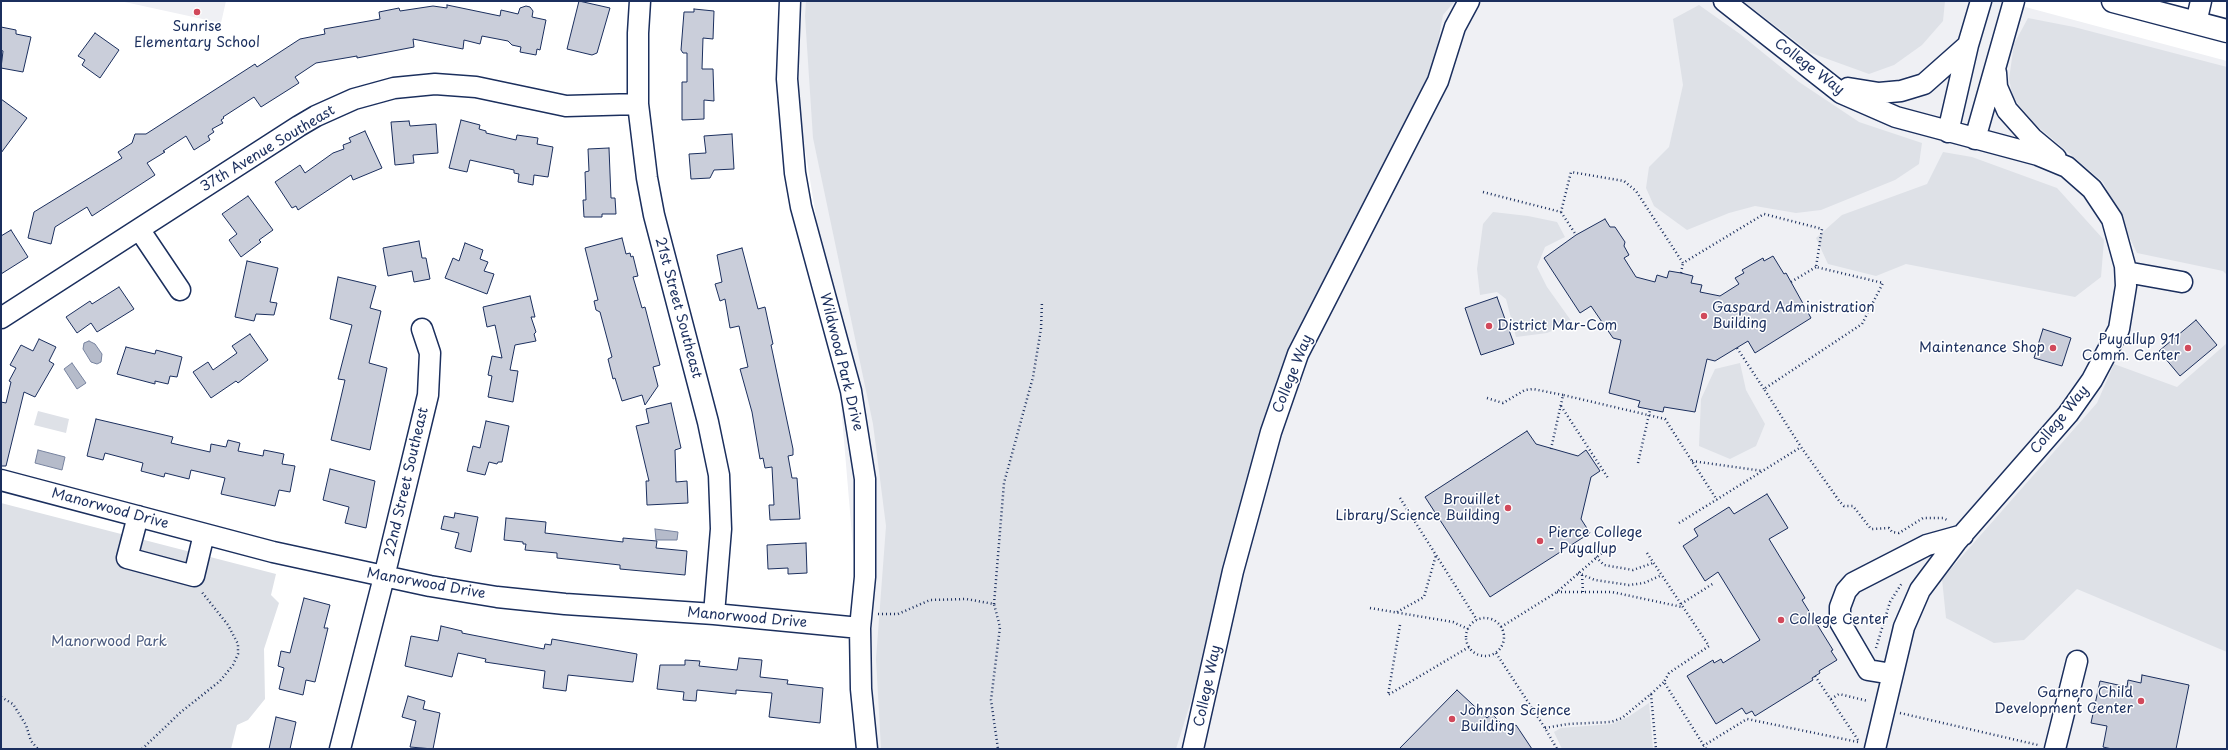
<!DOCTYPE html>
<html>
<head>
<meta charset="utf-8">
<style>
  body { margin:0 }
  #map { position:relative; width:2228px; height:750px; overflow:hidden; background:#fff; font-family:"Playpen Sans",sans-serif }
  canvas { display:block }
  .frame { position:absolute; inset:0; border:2px solid #1b2f5e; pointer-events:none }
</style>
</head>
<body>
<div id="map">
<canvas width="2228" height="750"></canvas>
<div class="frame"></div>
</div>
<script>
const ctx = document.querySelector('canvas').getContext('2d');
ctx.lineJoin = 'round';
function fill(path, color) { ctx.fillStyle = color; ctx.fill(path, 'evenodd'); }
const toPath = rows => new Path2D(rows.map(r => 'M' + r).join(''));
function stroke(path, color, width, dash) { ctx.strokeStyle = color; ctx.lineWidth = width; ctx.lineCap = dash ? 'butt' : 'round'; ctx.setLineDash(dash || []); ctx.stroke(path); }
function label(font, color, halo, rows, align = 'center') {
  ctx.font = font + ' "Playpen Sans",sans-serif'; ctx.lineWidth = 3; ctx.setLineDash([]); ctx.textBaseline = 'middle'; ctx.strokeStyle = halo; ctx.fillStyle = color; for (const [text, x, y, turn = 0] of rows) {
    ctx.save(); ctx.translate(x, y); ctx.rotate((+turn || 0) * Math.PI / 180); ctx.textAlign = isNaN(turn) ? turn : align; if (halo) ctx.strokeText(text, 0, 0); ctx.fillText(text, 0, 0); ctx.restore();
  }
}
fill(toPath([
  [120,1,226,1,221,23],
  [796,1,2003,1,2227,61,2227,749,870,749,835,334,788,44]
]), '#eff0f4');
fill(toPath([
  [806,1,1455,1,1443,15,1434,64,1291,345,1270,400,1251,482,1200,672,1176,749,881,749,876,659,886,526,873,424,813,138,805,16],
  [1743,1,1945,1,1943,21,1922,45,1894,65,1869,74,1811,53],
  [1699,5,1740,34,1799,82,1859,122,1922,143,1919,164,1895,180,1821,210,1796,213,1755,206,1729,213,1687,230,1654,206,1646,188,1649,167,1669,147,1683,85,1673,19],
  [2028,18,2074,27,2227,67,2227,275,2223,271,2137,253,2103,182,2036,125,2013,98,2009,79,2014,44],
  [1943,152,1972,157,2057,188,2104,240,2101,277,2075,297,1906,264,1876,276,1828,264,1816,238,1842,215,1927,184],
  [1493,212,1528,216,1557,222,1565,237,1545,247,1537,267,1547,287,1572,322,1547,333,1516,337,1506,299,1497,292,1480,295,1477,269,1483,224],
  [2227,343,2227,652,2077,589,2024,640,1994,643,1946,618,1942,579,2097,403,2114,364,2177,387],
  [1740,363,1746,390,1765,424,1756,446,1730,459,1699,446,1701,399,1715,369],
  [38,411,69,419,66,433,34,425],
  [1,503,276,574,271,595,279,603,264,649,265,699,248,720,237,725,231,749,1,749],
  [1649,703,1653,749,1562,749,1554,732,1561,728,1612,724,1628,717]
]), '#dee1e7');
const water = toPath([
  [89,341,95,344,102,354,101,362,97,364,91,362,83,349,84,343,89,341],
  [72,363,86,383,77,389,64,369,72,363],
  [38,450,65,457,62,470,35,463,38,450],
  [655,529,678,532,677,540,656,540,655,529]
]);
fill(water, '#b5bbca');
stroke(water, '#77839f', 1);
const building = toPath([
  [579,1,610,8,597,53,592,55,567,49,579,1],
  [447,5,500,16,501,10,518,14,520,8,526,6,530,7,533,11,532,17,546,20,540,50,537,49,536,55,520,52,521,47,512,45,508,41,482,36,480,44,464,40,463,49,413,39,414,47,357,58,357,56,316,63,295,77,299,83,261,107,254,97,223,117,224,118,221,120,223,123,212,129,214,132,208,136,210,140,194,150,186,136,163,151,165,152,147,163,155,175,92,216,87,207,55,227,51,244,28,238,34,212,122,158,118,152,132,143,135,134,146,134,255,64,257,67,300,39,325,34,324,29,380,19,379,12,399,8,400,11,433,6,447,8,447,5],
  [694,9,714,11,713,39,703,38,702,69,713,69,714,101,704,100,704,119,682,120,682,82,687,82,687,53,683,53,681,50,684,12,694,12,694,9],
  [1,27,16,30,16,34,31,37,23,72,1,68,3,51,1,50,1,27],
  [95,33,119,50,100,78,82,65,85,60,78,56,95,33],
  [1,99,27,118,1,153,1,99],
  [461,120,480,125,479,129,486,131,486,133,516,140,517,135,538,138,537,144,553,147,548,177,534,175,533,185,518,182,519,174,514,173,514,170,470,160,467,172,449,168,461,120],
  [409,121,410,126,436,124,438,153,413,155,414,163,395,165,391,122,409,121],
  [365,131,382,168,353,180,351,175,298,210,296,206,292,208,275,182,300,165,305,173,333,153,344,149,343,145,351,142,349,138,365,131],
  [732,134,734,169,714,170,710,178,691,179,689,154,706,153,704,136,732,134],
  [609,148,611,198,615,198,616,214,602,214,602,217,584,217,583,200,586,200,585,172,589,171,588,149,609,148],
  [248,196,273,230,259,240,261,242,241,257,229,240,237,234,222,214,248,196],
  [1605,219,1610,227,1615,227,1625,242,1624,246,1629,255,1624,258,1636,277,1655,282,1657,275,1667,278,1669,271,1681,273,1693,276,1691,283,1702,285,1700,292,1720,296,1739,284,1735,278,1744,273,1742,270,1763,258,1764,261,1773,256,1784,274,1786,273,1811,318,1755,353,1748,341,1715,361,1707,359,1695,412,1664,407,1663,412,1638,407,1640,401,1609,393,1621,340,1613,338,1591,306,1580,313,1544,258,1576,235,1605,219],
  [11,230,28,257,1,274,1,236,11,230],
  [622,238,626,254,630,253,631,257,633,256,638,276,633,277,642,308,645,307,660,365,653,367,658,386,645,405,642,395,622,401,615,378,613,379,608,359,612,357,600,312,596,310,594,301,598,300,585,248,622,238],
  [419,241,422,258,426,258,430,279,414,282,412,271,388,276,383,248,419,241],
  [465,243,483,250,480,259,488,262,484,271,494,274,487,294,445,278,453,258,459,261,465,243],
  [742,248,758,309,765,307,773,344,771,345,793,449,793,455,788,456,792,478,797,478,800,519,770,520,769,505,774,505,772,467,765,468,763,458,760,459,752,412,740,369,748,367,739,326,730,328,725,299,720,301,715,284,722,282,717,255,742,248],
  [247,261,278,268,270,302,277,303,274,315,256,314,254,321,235,317,247,261],
  [338,277,376,286,370,308,381,311,369,363,387,368,370,450,331,440,345,380,338,379,352,325,330,319,338,277],
  [119,287,134,309,97,332,91,323,77,333,66,317,90,301,92,304,119,287],
  [530,296,535,317,531,317,536,332,534,334,536,341,515,345,510,370,518,371,513,402,488,397,492,376,488,375,492,356,502,358,495,325,487,327,483,307,530,296],
  [1497,297,1514,344,1481,355,1465,308,1497,297],
  [2196,320,2217,345,2180,376,2159,351,2196,320],
  [2043,329,2071,338,2062,366,2034,358,2043,329],
  [250,334,268,360,238,383,236,381,211,398,193,372,208,362,213,370,237,353,232,346,250,334],
  [39,339,56,347,49,361,54,364,35,397,24,392,6,466,1,466,1,402,6,403,11,382,9,381,16,368,10,365,21,345,33,351,39,339],
  [126,347,155,354,156,350,182,357,177,377,170,376,168,384,155,381,155,384,117,374,126,347],
  [671,403,681,448,675,450,676,482,687,481,688,503,647,505,646,481,649,481,636,426,649,423,646,409,671,403],
  [96,419,173,437,171,443,210,452,211,444,226,447,228,440,240,443,238,451,263,456,264,450,284,454,282,464,295,466,290,492,279,490,275,506,221,494,225,478,191,470,189,479,165,473,164,477,141,471,143,463,105,453,103,460,87,456,96,419],
  [486,421,509,426,502,462,498,462,497,464,489,462,485,475,467,471,473,446,480,448,486,421],
  [1527,431,1536,444,1578,456,1586,450,1600,471,1591,477,1581,519,1590,533,1490,597,1425,497,1527,431],
  [330,469,375,481,366,528,345,523,349,507,323,500,330,469],
  [1767,494,1788,528,1769,539,1805,598,1802,600,1833,650,1831,651,1837,660,1819,671,1820,673,1812,678,1813,680,1755,716,1752,711,1746,714,1742,708,1716,724,1687,676,1713,660,1714,663,1721,659,1723,663,1760,640,1718,572,1705,581,1683,546,1698,536,1694,529,1729,507,1734,514,1767,494],
  [455,513,478,517,471,552,455,548,459,533,441,529,444,516,454,518,455,513],
  [506,518,546,522,545,533,623,542,623,538,657,541,656,548,687,551,685,575,620,569,620,565,557,558,557,553,525,550,526,544,523,544,523,542,504,540,506,518],
  [806,543,807,573,788,574,788,568,768,569,767,545,806,543],
  [304,598,330,605,324,628,328,628,315,682,306,680,303,695,279,689,284,668,278,666,281,651,290,653,304,598],
  [441,626,462,631,462,633,544,649,545,644,551,645,552,639,637,654,633,682,568,675,566,691,543,688,545,671,485,662,486,659,458,653,452,677,405,666,411,636,438,641,441,626],
  [739,658,762,660,760,677,788,680,787,684,823,688,820,723,769,717,772,693,736,690,736,694,697,690,696,701,683,700,684,692,657,689,660,665,685,665,685,660,700,661,699,666,737,670,739,658],
  [2142,675,2189,685,2176,749,2112,749,2103,747,2107,726,2091,723,2100,681,2127,687,2128,680,2141,683,2142,675],
  [1457,690,1487,718,1492,714,1508,730,1516,725,1532,749,1399,749,1457,690],
  [408,696,425,701,423,709,440,713,433,749,410,747,416,721,402,717,408,696],
  [276,717,296,722,290,749,269,749,276,717]
]);
fill(building, '#caceda');
stroke(building, '#1b2f5e', 1);
const minor = toPath([
  [640,1,638,33,638,104,647,178,654,215,708,422,719,475,721,529,714,614],
  [790,1,787,79,795,173,801,207,851,391,865,479,865,577,860,628,861,689,867,749],
  [1724,1,1841,93,1896,117,2038,155,2067,167,2092,189,2112,219,2125,266,2126,286,2119,329,2092,380,2068,414,1956,542,1920,590,1904,627,1875,749],
  [2196,23,2201,1],
  [1996,73,1997,87,2007,110,2032,138,2056,158],
  [1848,88,1879,93,1901,91,1924,84,1968,45],
  [1948,132,1968,45,1981,1],
  [1975,139,2014,1],
  [139,229,180,290],
  [2126,272,2182,282],
  [1,318,299,126,316,116,354,99,394,88,435,84,476,87,566,106,638,104],
  [1,480,273,552,430,586,497,597,565,604,714,614,860,628],
  [138,516,127,558,194,576,204,534],
  [1892,674,1868,670,1840,622,1840,607,1846,591,1853,583,1927,545,1963,535],
  [340,749,384,577,428,395,430,353,422,329],
  [1193,749,1233,571,1271,432,1298,354,1438,81,1455,27,1469,1],
  [2055,749,2077,661]
]);
const major = toPath([
  [2113,1,2227,31]
]);
stroke(minor, '#1b2f5e', 23);
stroke(major, '#1b2f5e', 25);
stroke(toPath([
  [1483,192,1561,212,1571,172,1624,181,1636,191,1683,263,1764,214,1822,229,1816,267,1883,283,1862,324,1764,389,1801,447,1840,502,1844,506,1853,506,1871,529,1889,528,1892,532,1899,533,1923,518,1943,518,1947,520],
  [1561,212,1576,235],
  [1681,273,1683,263],
  [1791,282,1816,267],
  [1737,348,1764,389],
  [1487,398,1503,403,1525,390,1533,389,1563,395],
  [1561,406,1608,478],
  [1551,449,1563,395,1665,419,1717,500],
  [1692,461,1763,471],
  [1638,463,1650,410],
  [1400,498,1477,620],
  [1679,523,1801,447],
  [1647,553,1709,646,1669,673,1664,682,1706,749],
  [1596,557,1604,565,1633,570,1653,563],
  [1578,573,1595,580,1629,585,1644,583,1662,575],
  [1582,575,1583,592],
  [1557,592,1612,592,1682,607],
  [994,604,1004,483,1033,377,1041,329,1042,301],
  [1681,604,1714,583],
  [1370,608,1453,622,1468,629],
  [1397,612,1424,597,1436,555],
  [878,614,898,614,930,600,966,599,994,604,1000,627,991,700,998,749],
  '1466 637a19 19 0 1 1 38 0a19 19 0 1 1-38 0Z',
  [1400,625,1388,695,1469,647],
  [1501,627,1557,592,1603,552],
  [1876,648,1890,602,1902,583],
  [1496,653,1545,728,1557,749],
  [1815,676,1858,740],
  [1651,694,1664,682],
  [1,697,13,704,26,725,31,741,38,749],
  [1831,699,1839,694,1868,701],
  [1900,713,2038,745],
  [1545,728,1568,724,1611,722,1622,718,1651,694,1656,749],
  [1703,746,1747,719,1858,742],
  [142,749,181,712,220,681,233,665,238,654,238,644,228,625,201,591]
]), '#1b2f5e', 2.5, [1, 3]);
stroke(minor, '#fff', 20);
stroke(major, '#fff', 22);
for (const [x, y, r, color] of [
  [197,12,4,"#d1495b"],
  [1704,316,4,"#d1495b"],
  [1489,326,4,"#d1495b"],
  [2053,348,4,"#d1495b"],
  [2188,348,4,"#d1495b"],
  [1508,508,4,"#d1495b"],
  [1540,541,4,"#d1495b"],
  [1781,620,4,"#d1495b"],
  [2141,701,4,"#d1495b"],
  [1452,719,4,"#d1495b"]
]) { const dot = new Path2D(); dot.arc(x, y, r, 0, 2 * Math.PI); ctx.fillStyle = color; ctx.fill(dot); stroke(dot, '#fff', 1.5); }
label('14px', '#1b2f5e', '#fff', [
  ["Sunrise",197,27,"center"],
  ["Elementary School",197,43,"center"],
  ["Gaspard Administration",1712,308],
  ["Building",1712,324],
  ["District Mar-Com",1497,326],
  ["Puyallup 911",2180,340,"right"],
  ["Comm. Center",2180,356,"right"],
  ["Maintenance Shop",2045,348,"right"],
  ["Brouillet",1500,500,"right"],
  ["Library/Science Building",1500,516,"right"],
  ["Pierce College",1548,533],
  ["- Puyallup",1548,549],
  ["College Center",1789,620],
  ["Garnero Child",2133,693,"right"],
  ["Development Center",2133,709,"right"],
  ["Johnson Science",1460,711],
  ["Building",1460,727]
], 'left');
label('14px', '#1b2f5e', '#fff', [
  ["College Way",1809,67,37],
  ["37th Avenue Southeast",268,149,-31],
  ["21st Street Southeast",678,308,75],
  ["Wildwood Park Drive",841,362,76],
  ["College Way",1293,374,-68],
  ["College Way",2060,420,-51],
  ["22nd Street Southeast",407,482,-77],
  ["Manorwood Drive",110,509,15],
  ["Manorwood Drive",426,584,10],
  ["Manorwood Drive",747,618,5],
  ["College Way",1208,686,-78]
]);
label('14px', '#4c5c80', '#fff', [
  ["Manorwood Park",109,642]
]);
</script>
</body>
</html>
